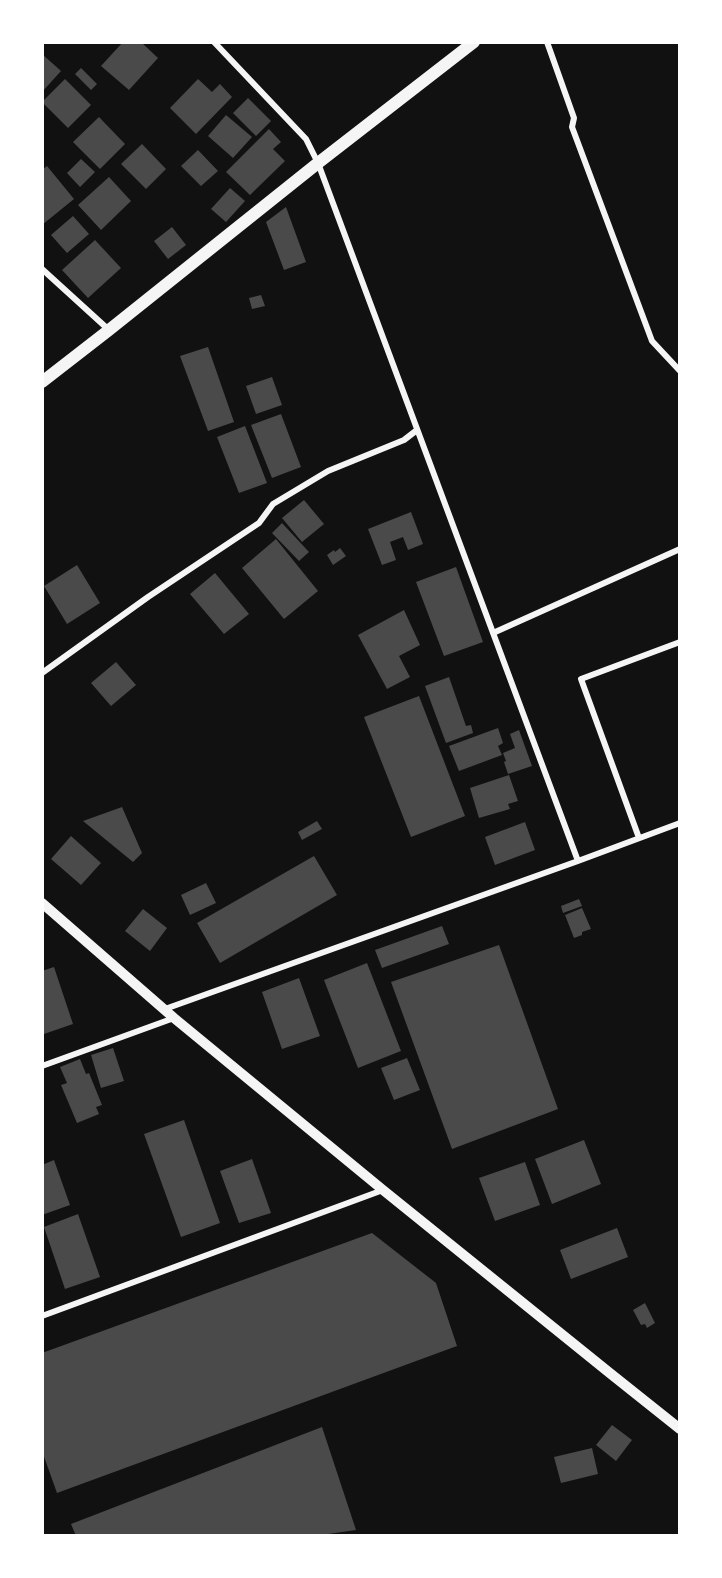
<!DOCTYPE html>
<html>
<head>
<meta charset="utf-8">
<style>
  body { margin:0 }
  #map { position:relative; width:722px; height:1578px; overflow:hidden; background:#111; font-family:"Golos Text",sans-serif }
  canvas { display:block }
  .frame { position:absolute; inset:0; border:44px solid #fff; pointer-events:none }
</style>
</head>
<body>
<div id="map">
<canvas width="722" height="1578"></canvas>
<div class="frame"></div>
</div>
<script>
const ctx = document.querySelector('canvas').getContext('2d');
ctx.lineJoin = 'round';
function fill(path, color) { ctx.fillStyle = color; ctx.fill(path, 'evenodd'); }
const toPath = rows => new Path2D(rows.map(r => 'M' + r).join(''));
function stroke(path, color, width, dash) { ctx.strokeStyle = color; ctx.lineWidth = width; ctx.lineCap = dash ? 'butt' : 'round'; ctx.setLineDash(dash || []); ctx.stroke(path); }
fill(toPath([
  [123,42,141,42,158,58,129,90,101,66],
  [42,54,61,71,42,92],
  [81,68,97,84,91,90,75,74],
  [65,79,91,105,68,128,42,102],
  [198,79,212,92,220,84,232,97,196,134,170,108],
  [248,98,271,121,256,136,233,113],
  [226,115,252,137,233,158,208,136],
  [99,117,125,144,100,169,73,142],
  [269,129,281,142,273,149,285,161,250,195,226,172],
  [142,144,166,169,146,189,121,164],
  [198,150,218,171,201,186,181,166],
  [81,159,95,172,80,187,67,173],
  [47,166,74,199,42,225,42,170],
  [109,177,131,201,101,230,78,205],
  [230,188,245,201,226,222,211,209],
  [286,207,306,262,284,270,266,222],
  [73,216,89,234,67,253,51,235],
  [172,227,186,245,168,259,154,241],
  [95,240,121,268,88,298,62,270],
  [261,295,265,306,252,309,249,298],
  [208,347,234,422,208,431,180,356],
  [272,377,282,405,256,414,246,386],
  [281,414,301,467,272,478,251,425],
  [245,426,267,483,239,493,217,437],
  [304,500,324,524,302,542,282,518],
  [411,512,423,544,408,550,403,537,390,542,396,560,382,565,368,529],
  [282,523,309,552,299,561,272,533],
  [276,539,318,591,284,619,242,568],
  [340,548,346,556,333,565,327,555,334,550,335,552],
  [77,565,100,603,67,624,44,586],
  [456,567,483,642,444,656,416,582],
  [215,573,249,614,224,634,190,594],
  [404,610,420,645,399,656,410,677,387,689,358,635],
  [116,662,136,685,111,706,91,683],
  [449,677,466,726,471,725,473,733,446,743,425,686],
  [419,696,465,816,411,837,364,717],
  [498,728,503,743,498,746,502,755,459,771,449,746],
  [519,730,532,766,508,774,504,762,506,761,503,753,515,748,510,734],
  [509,775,518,801,508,804,510,809,479,818,470,788],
  [122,807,142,853,133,862,83,821],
  [317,821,322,829,302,840,298,832],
  [525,822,535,850,495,865,485,837],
  [71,836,101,863,81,885,51,859],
  [314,856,337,895,220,963,197,923],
  [206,883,216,903,190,915,181,895],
  [579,899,582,906,563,913,561,906],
  [582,908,591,929,582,932,582,935,574,938,565,915],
  [143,909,167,928,150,951,125,931],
  [442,926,449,944,382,968,375,950],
  [499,945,558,1109,452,1149,391,982],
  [367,963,401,1051,358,1068,324,980],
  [54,967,73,1024,44,1034,42,1028,42,971],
  [299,978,320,1036,282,1049,262,992],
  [113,1048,124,1081,101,1088,91,1055],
  [407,1058,420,1090,394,1100,381,1068],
  [80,1059,86,1074,89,1073,102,1105,96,1107,99,1114,77,1123,61,1085,67,1083,60,1067],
  [184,1120,220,1223,181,1237,144,1134],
  [584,1140,601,1184,552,1204,535,1159],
  [252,1159,271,1213,239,1223,220,1171],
  [54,1160,70,1205,42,1215,42,1165],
  [525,1162,540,1205,495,1221,479,1178],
  [78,1214,100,1277,65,1289,44,1227],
  [617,1228,628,1257,571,1279,560,1250],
  [372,1233,436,1283,457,1346,57,1493,42,1451,42,1353],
  [645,1303,655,1323,647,1328,645,1324,641,1325,633,1310],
  [612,1425,632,1440,616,1461,596,1445],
  [322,1427,356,1530,314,1536,76,1536,71,1524],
  [592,1448,598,1474,561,1483,554,1457]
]), '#4a4a4a');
stroke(toPath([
  [214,42,306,139,318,163,578,861],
  [547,42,574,118,572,127,652,341,680,371],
  [42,269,109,330],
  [493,633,680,549],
  [42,673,148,597,259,523,273,504,328,471,404,440,417,430],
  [639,838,581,679,680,642],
  [165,1009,578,861,680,823],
  [42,1066,174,1018],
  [42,1316,383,1190]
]), '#f5f5f5', 6);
stroke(toPath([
  [42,903,174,1018,383,1190,611,1374,680,1429]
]), '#f5f5f5', 10);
stroke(toPath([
  [42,382,109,330,318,163,474,42]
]), '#f5f5f5', 12);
</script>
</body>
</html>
